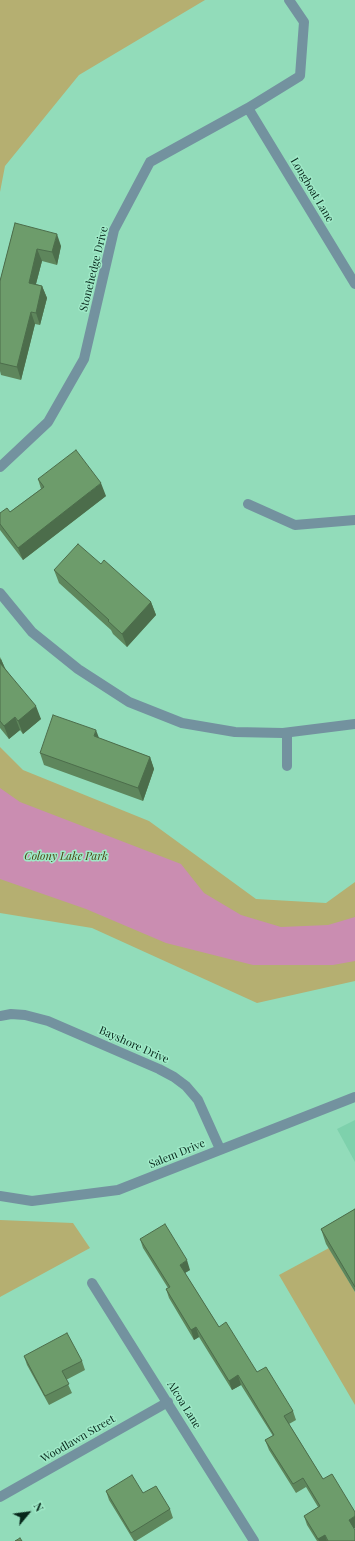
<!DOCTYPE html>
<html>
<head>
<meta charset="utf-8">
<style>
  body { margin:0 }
  #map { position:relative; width:355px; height:1541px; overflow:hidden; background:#92dcba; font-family:"Playfair Display",serif }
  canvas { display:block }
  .north { position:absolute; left:8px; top:1493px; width:40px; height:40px; -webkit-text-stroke:3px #9fe9c7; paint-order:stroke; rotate:61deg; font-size:11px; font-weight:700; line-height:16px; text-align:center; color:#07271b }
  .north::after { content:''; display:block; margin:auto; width:14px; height:18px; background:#07271b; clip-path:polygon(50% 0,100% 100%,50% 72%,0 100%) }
</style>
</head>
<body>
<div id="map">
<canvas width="355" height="1541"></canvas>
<div class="north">N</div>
</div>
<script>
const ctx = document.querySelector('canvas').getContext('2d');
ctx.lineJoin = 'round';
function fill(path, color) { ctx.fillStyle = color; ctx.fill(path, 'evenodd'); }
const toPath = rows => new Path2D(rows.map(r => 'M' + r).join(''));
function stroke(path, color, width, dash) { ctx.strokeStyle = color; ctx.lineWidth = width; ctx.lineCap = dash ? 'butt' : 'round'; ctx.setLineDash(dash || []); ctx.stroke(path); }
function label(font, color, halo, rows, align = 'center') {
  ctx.font = font + ' "Playfair Display",serif'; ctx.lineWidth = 3; ctx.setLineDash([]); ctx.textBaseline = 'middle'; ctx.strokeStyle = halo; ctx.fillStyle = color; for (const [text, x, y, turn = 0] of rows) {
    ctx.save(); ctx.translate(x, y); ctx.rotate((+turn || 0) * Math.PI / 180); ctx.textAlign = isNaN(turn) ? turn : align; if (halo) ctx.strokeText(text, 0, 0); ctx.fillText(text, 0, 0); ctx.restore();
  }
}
fill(toPath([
  [355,1120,355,1162,337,1129]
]), '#7ed1ac');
fill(toPath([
  [0,0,205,0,79,75,5,166,0,192],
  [0,747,23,770,149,821,256,899,326,903,355,882,355,981,257,1003,92,928,0,913],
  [0,1220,73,1223,90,1248,0,1297],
  [329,1248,355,1292,355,1405,279,1275]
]), '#b5af71');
fill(toPath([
  [0,788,20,802,181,864,204,893,241,915,281,927,328,925,355,917,355,961,333,965,253,965,166,943,86,909,0,879]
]), '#ca8db1');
stroke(toPath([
  [248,108,355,284],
  [0,467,48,422,84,359,114,230,150,162,248,108,300,76,304,22,289,0],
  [248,504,295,525,355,520],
  [0,593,32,632,78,669,129,702,182,723,235,732,283,733,355,724],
  [287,733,287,766],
  [0,1016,11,1014,25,1015,48,1021,159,1069,174,1077,186,1086,198,1100,220,1149],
  [92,1283,254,1541],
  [0,1497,168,1402]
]), '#73929f', 10);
stroke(toPath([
  [0,1196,32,1201,118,1190,355,1097]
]), '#73929f', 10);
fill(toPath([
  [15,223,61,246,57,265,42,261,36,284,42,286,47,298,40,325,35,324,21,380,1,375,0,371,0,281],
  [38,479,106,496,23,560,0,530,0,513,10,512,41,489],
  [101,564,151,602,156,615,127,647,113,634,111,630,59,583,54,570],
  [0,657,5,668,41,719,23,734,20,730,9,739,0,728],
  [99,738,150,757,154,769,143,801,44,765,40,753],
  [355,1209,355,1292,326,1244,321,1229],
  [140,1239,190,1270,185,1273,219,1327,257,1372,293,1411,296,1420,289,1424,323,1479,355,1528,354,1528,355,1541,317,1541,307,1525,304,1516,318,1507,306,1487,296,1493,269,1450,265,1440,273,1436,241,1385,232,1390,199,1337,194,1340,169,1298,166,1289,168,1288,143,1248],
  [24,1356,82,1361,85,1370,66,1380,72,1393,49,1405,27,1365],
  [106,1491,143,1493,170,1509,173,1518,136,1541,134,1541,109,1500]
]), '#5e865c');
fill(toPath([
  [57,234,61,246,57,265,52,252],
  [37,249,42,261,33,295,29,283],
  [42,286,47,298,40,325,36,313],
  [31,312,35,324,21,380,17,367],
  [101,483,106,496,23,560,18,548],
  [151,602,156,615,127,647,122,634],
  [1,659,6,671,0,665,0,660],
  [36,706,41,719,23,734,18,721],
  [15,717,20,730,9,739,4,726],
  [96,730,101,743,94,736],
  [150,757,154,769,143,801,138,788],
  [187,1260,190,1270,183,1274,180,1265],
  [196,1327,199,1337,194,1340,191,1330],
  [238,1375,241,1385,232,1390,229,1381],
  [355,1516,355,1528,352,1529,349,1520],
  [325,1535,327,1541,319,1541,318,1539]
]), '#4c6d4b');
const building = toPath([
  [15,223,57,234,52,252,37,249,29,283,42,286,36,313,31,312,17,367,0,363,0,281,15,223],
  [76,450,101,483,18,548,0,524,0,513,7,508,10,512,44,487,38,479,76,450],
  [78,544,101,564,104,560,151,602,122,634,108,621,109,620,54,570,78,544],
  [0,663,36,706,18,721,15,717,4,726,0,721,0,663],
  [53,715,96,730,94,736,150,757,138,788,40,753,53,715],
  [355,1209,355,1287,321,1229,355,1209],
  [165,1224,187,1260,180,1265,219,1327,226,1322,257,1372,266,1367,293,1411,284,1416,323,1479,332,1474,355,1512,355,1516,349,1520,355,1530,355,1541,328,1541,325,1535,318,1539,304,1516,320,1506,303,1478,293,1484,265,1440,274,1435,238,1375,229,1381,196,1327,191,1330,166,1289,170,1287,140,1239,165,1224],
  [67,1333,82,1361,62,1371,69,1384,45,1396,24,1356,67,1333],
  [132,1475,143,1493,156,1486,170,1509,131,1533,106,1491,132,1475],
  [20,1538,22,1541,15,1541,20,1538]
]);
fill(building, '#6d9c6b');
stroke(building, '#4c6d4b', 1);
label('11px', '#07271b', '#9fe9c7', [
  ["Longboat Lane",312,190,59],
  ["Stonehedge Drive",94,269,-76],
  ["Bayshore Drive",134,1045,24],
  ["Salem Drive",177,1154,-22],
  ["Alcoa Lane",184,1405,58],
  ["Woodlawn Street",78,1439,-30]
]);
label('italic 11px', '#4b4612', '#9fe9c7', [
  ["Colony Lake Park",66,857]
]);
</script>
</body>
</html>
